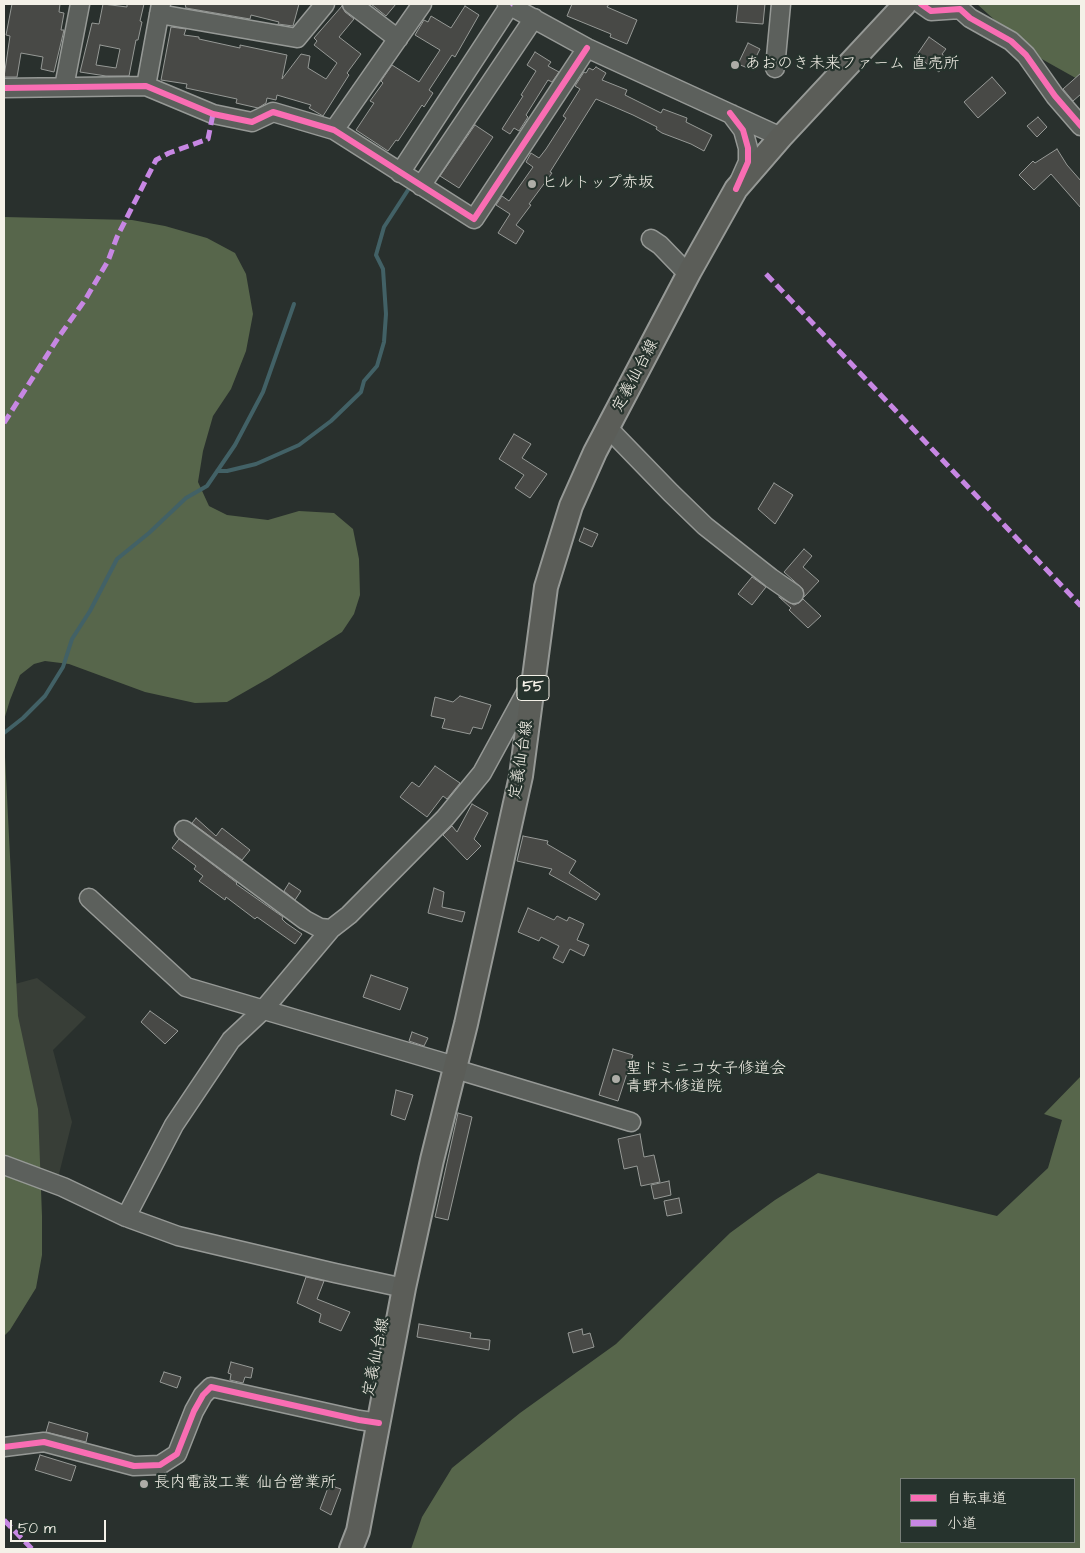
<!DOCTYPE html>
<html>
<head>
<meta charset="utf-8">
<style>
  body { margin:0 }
  #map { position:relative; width:1085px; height:1553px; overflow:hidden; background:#29302d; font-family:"Architects Daughter","Klee One",sans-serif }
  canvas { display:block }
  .frame { position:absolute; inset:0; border:5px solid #f4f1e8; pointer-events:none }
  .legend { position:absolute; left:900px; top:1478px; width:175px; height:65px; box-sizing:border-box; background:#26332d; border:1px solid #787f78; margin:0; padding:6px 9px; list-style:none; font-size:15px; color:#f4f1e8 }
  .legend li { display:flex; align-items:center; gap:10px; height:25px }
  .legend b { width:25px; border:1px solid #787f78 }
  .scale { position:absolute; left:10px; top:1520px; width:96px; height:22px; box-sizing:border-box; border:2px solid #f4f1e8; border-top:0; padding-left:6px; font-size:15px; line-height:18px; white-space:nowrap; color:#f4f1e8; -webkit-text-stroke:4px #26332d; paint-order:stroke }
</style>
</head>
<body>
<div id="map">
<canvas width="1085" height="1553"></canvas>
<div class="frame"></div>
<ul class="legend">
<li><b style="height:6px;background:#f96db3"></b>自転車道</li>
<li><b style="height:6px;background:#c787e3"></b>小道</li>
</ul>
<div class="scale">50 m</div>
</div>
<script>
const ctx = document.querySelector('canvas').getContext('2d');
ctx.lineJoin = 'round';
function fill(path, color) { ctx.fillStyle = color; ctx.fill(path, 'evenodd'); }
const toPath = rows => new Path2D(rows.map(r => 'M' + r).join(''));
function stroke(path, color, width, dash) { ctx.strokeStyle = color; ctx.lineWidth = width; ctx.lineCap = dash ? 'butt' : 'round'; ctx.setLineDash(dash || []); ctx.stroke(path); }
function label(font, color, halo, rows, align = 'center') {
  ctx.font = font + ' "Architects Daughter","Klee One",sans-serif'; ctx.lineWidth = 4.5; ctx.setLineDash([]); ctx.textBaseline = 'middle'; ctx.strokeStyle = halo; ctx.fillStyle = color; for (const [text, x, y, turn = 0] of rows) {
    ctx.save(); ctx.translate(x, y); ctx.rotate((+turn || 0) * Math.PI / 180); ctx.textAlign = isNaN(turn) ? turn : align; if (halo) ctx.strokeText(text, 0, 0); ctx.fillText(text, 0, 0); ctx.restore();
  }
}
fill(toPath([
  [37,978,86,1017,53,1050,72,1122,55,1190,4,1169,4,987]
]), '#383e37');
fill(toPath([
  [977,4,1081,4,1081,81,1031,53],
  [4,217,132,220,165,226,207,238,235,253,246,274,253,314,246,351,231,389,213,416,203,451,198,482,209,506,227,515,268,520,299,511,334,513,353,529,359,559,360,595,354,614,342,632,269,678,227,702,195,703,145,692,69,664,45,661,34,664,20,675,10,700,4,720],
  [4,737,18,1016,38,1109,42,1216,42,1255,36,1288,10,1330,4,1336],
  [1081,1076,1081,1549,411,1549,422,1517,452,1468,520,1413,616,1344,730,1233,775,1200,818,1173,997,1216,1048,1168,1062,1120,1044,1114],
  [901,1479,1074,1479,1074,1542,901,1542]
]), '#57664b');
stroke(toPath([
  [217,471,227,471,256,464,299,445,331,421,361,392,364,381,377,366,384,342,386,314,383,269,376,255,384,227,408,190],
  [4,733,23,718,45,696,63,667,72,639,90,611,117,559,149,533,186,498,207,486,235,445,263,392,294,304]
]), '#426166', 4);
const building = toPath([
  [12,4,60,4,59,12,64,13,61,30,64,30,54,72,41,69,43,57,21,53,17,77,4,77,10,36,6,35,12,4],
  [103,4,127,7,127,4,144,4,140,21,142,22,138,40,136,40,129,76,106,76,80,72,92,23,99,24,103,4],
  [100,45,120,49,116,68,96,65,100,45],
  [185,4,299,4,293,26,278,24,279,22,251,15,250,19,186,8,185,4],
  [371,4,396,4,386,16,371,4],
  [572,4,609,4,607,7,637,20,627,44,610,37,611,34,567,16,572,4],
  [738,4,765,4,763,24,736,22,738,4],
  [342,6,345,12,354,19,339,37,361,54,347,73,349,75,323,116,309,108,311,105,277,95,276,100,267,98,266,103,258,108,236,103,237,99,186,88,187,84,161,80,171,27,186,29,184,35,199,37,199,39,240,48,240,45,287,55,282,79,301,54,310,56,308,68,326,79,337,63,314,45,317,41,314,38,342,6],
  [465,6,479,15,455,57,452,55,429,90,433,93,424,107,422,105,398,141,396,140,388,151,356,130,374,103,370,101,383,83,381,81,392,65,419,82,440,50,415,35,424,20,428,22,431,16,451,28,465,6],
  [929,37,946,49,942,54,948,59,939,72,916,56,929,37],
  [748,43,760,49,750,69,738,64,748,43],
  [535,52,551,62,548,66,559,72,552,82,548,80,526,115,528,117,519,131,514,128,510,134,502,129,523,96,521,95,536,71,527,65,535,52],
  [596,67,606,73,602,80,627,90,625,95,661,113,663,109,687,118,686,122,712,135,704,151,691,144,662,133,656,129,657,127,633,115,596,99,550,172,552,173,529,204,531,205,516,225,524,231,516,244,498,233,510,214,496,205,502,196,509,201,533,167,526,162,531,153,539,158,546,149,566,118,563,116,580,89,575,86,584,72,586,73,589,68,593,70,596,67],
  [1081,73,1081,94,1073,101,1063,89,1081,73],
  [992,77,1006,93,978,118,964,102,992,77],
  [1038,117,1047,127,1037,137,1027,126,1038,117],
  [475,125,493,137,459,188,440,176,475,125],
  [1057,149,1067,165,1081,181,1081,208,1051,174,1034,190,1019,175,1033,161,1035,163,1057,149],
  [514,434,531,444,522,458,547,474,530,498,515,488,524,475,499,459,514,434],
  [774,483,793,495,775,524,758,509,774,483],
  [584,528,598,534,592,547,579,541,584,528],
  [804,549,812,556,803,567,819,581,804,597,803,589,784,572,804,549],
  [752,577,766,587,752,605,738,594,752,577],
  [779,597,794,605,799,603,803,599,821,616,808,628,789,610,791,608,779,597],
  [460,696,491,705,482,729,473,727,470,734,442,728,445,719,431,716,435,697,453,702,460,696],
  [435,766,460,783,447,799,443,796,427,817,400,797,412,782,419,787,435,766],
  [472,804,488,813,474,839,481,846,467,860,443,835,452,826,457,832,472,804],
  [196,818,216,836,222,828,250,850,242,860,192,823,196,818],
  [523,836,548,841,547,844,576,861,569,873,600,894,596,900,549,874,552,869,517,861,523,836],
  [179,839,237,883,236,884,283,917,282,919,286,923,302,934,295,944,257,917,255,919,226,897,225,900,199,881,203,876,194,869,196,866,172,848,179,839],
  [289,883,301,891,295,900,284,891,289,883],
  [434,888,444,892,442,907,465,912,462,922,428,913,434,888],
  [528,908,554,920,557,916,567,921,569,917,584,924,577,940,589,945,584,956,570,949,563,963,553,958,559,946,541,937,539,941,518,932,528,908],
  [371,975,408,988,400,1010,363,997,371,975],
  [150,1011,178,1031,165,1044,141,1022,150,1011],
  [412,1032,428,1038,424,1046,409,1041,412,1032],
  [613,1049,633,1055,618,1101,599,1095,613,1049],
  [396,1090,413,1095,405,1120,391,1115,396,1090],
  [458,1113,472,1117,448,1220,435,1217,458,1113],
  [640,1134,644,1157,654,1155,660,1182,641,1186,637,1166,624,1169,618,1139,640,1134],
  [669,1181,671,1195,654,1199,651,1185,669,1181],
  [679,1198,682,1213,667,1216,664,1201,679,1198],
  [306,1277,324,1281,317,1299,350,1312,341,1331,319,1322,321,1314,297,1303,306,1277],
  [419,1324,471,1333,470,1338,490,1340,489,1350,417,1337,419,1324],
  [582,1329,583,1335,590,1333,594,1347,573,1353,568,1333,582,1329],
  [231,1362,253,1368,251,1378,245,1377,243,1383,230,1380,231,1374,228,1373,231,1362],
  [164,1372,181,1377,177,1388,160,1382,164,1372],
  [49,1422,88,1433,86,1442,46,1432,49,1422],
  [40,1455,76,1466,71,1481,35,1470,40,1455],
  [329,1485,341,1489,331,1515,320,1509,329,1485]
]);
fill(building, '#484946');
stroke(building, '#969996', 1);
const minor = toPath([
  [352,4,398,39],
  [507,4,587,48,781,137],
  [921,4,931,11,960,9,970,18,1011,41,1026,55,1055,96,1081,126],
  [159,14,297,38,325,4],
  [775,68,781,4],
  [146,86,161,4],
  [64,87,80,4],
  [4,88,146,86,213,114,252,122,273,112,334,130,474,219,587,48],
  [731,114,743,130,748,148,748,162,740,180],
  [334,130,422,4],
  [400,173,510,5],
  [421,186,534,18],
  [651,239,660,245,688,274],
  [608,428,671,493,705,526,771,578,794,594],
  [184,830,305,920,320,928,331,929,349,915,445,818,482,773,530,685],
  [89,898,186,987,455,1066],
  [455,1069,631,1122],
  [4,1165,63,1187,126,1217,178,1236,335,1273,404,1288],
  [126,1217,174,1125,231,1040,263,1010,331,929],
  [4,1447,44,1442,134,1466,160,1465,177,1454,194,1411,203,1395,211,1387,359,1420,379,1423]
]);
const major = toPath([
  [351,1549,358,1531,404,1288,432,1160,466,1024,521,776,546,587,571,506,595,452,690,271,736,189,781,137,905,4]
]);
stroke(minor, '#969996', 21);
stroke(major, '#969996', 26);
stroke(minor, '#5c605c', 18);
stroke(major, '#5b5d58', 22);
stroke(toPath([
  [510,5,511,4],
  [766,274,1081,606],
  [4,423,58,338,85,300,108,261,117,237,156,160,169,153,208,139,213,114],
  [4,1520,32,1549]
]), '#c787e3', 5, [10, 5]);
stroke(toPath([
  [921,4,931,11,960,9,970,18,1011,41,1026,55,1055,96,1081,126],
  [4,88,146,86,213,114,252,122,273,112,334,130,474,219,587,48],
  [730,113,743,130,748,148,748,162,736,189],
  [4,1447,44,1442,134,1466,160,1465,177,1454,194,1411,203,1395,211,1387,359,1420,379,1423]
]), '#f96db3', 6);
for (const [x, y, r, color] of [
  [735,65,5,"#adada7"],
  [532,184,5,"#adada7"],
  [616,1079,5,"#adada7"],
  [144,1484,5,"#adada7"]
]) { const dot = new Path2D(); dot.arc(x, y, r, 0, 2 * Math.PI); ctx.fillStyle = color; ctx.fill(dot); stroke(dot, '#26332d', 2); }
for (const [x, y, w] of [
  [533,688,32]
]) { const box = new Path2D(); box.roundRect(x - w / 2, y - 12.5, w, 25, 4); ctx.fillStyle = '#26332d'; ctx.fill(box); stroke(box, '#f4f1e8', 1); }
label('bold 15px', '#f4f1e8', null, [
  ["55",533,688]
]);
label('16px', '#f4f1e8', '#26332d', [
  ["あおのき未来ファーム 直売所",745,65],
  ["ヒルトップ赤坂",542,184],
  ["聖ドミニコ女子修道会",626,1070],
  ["青野木修道院",626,1088],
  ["長内電設工業 仙台営業所",154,1484]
], 'left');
label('16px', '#f4f1e8', '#26332d', [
  ["定義仙台線",636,376,-62],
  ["定義仙台線",522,760,-81],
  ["定義仙台線",377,1357,-79]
]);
</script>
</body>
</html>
